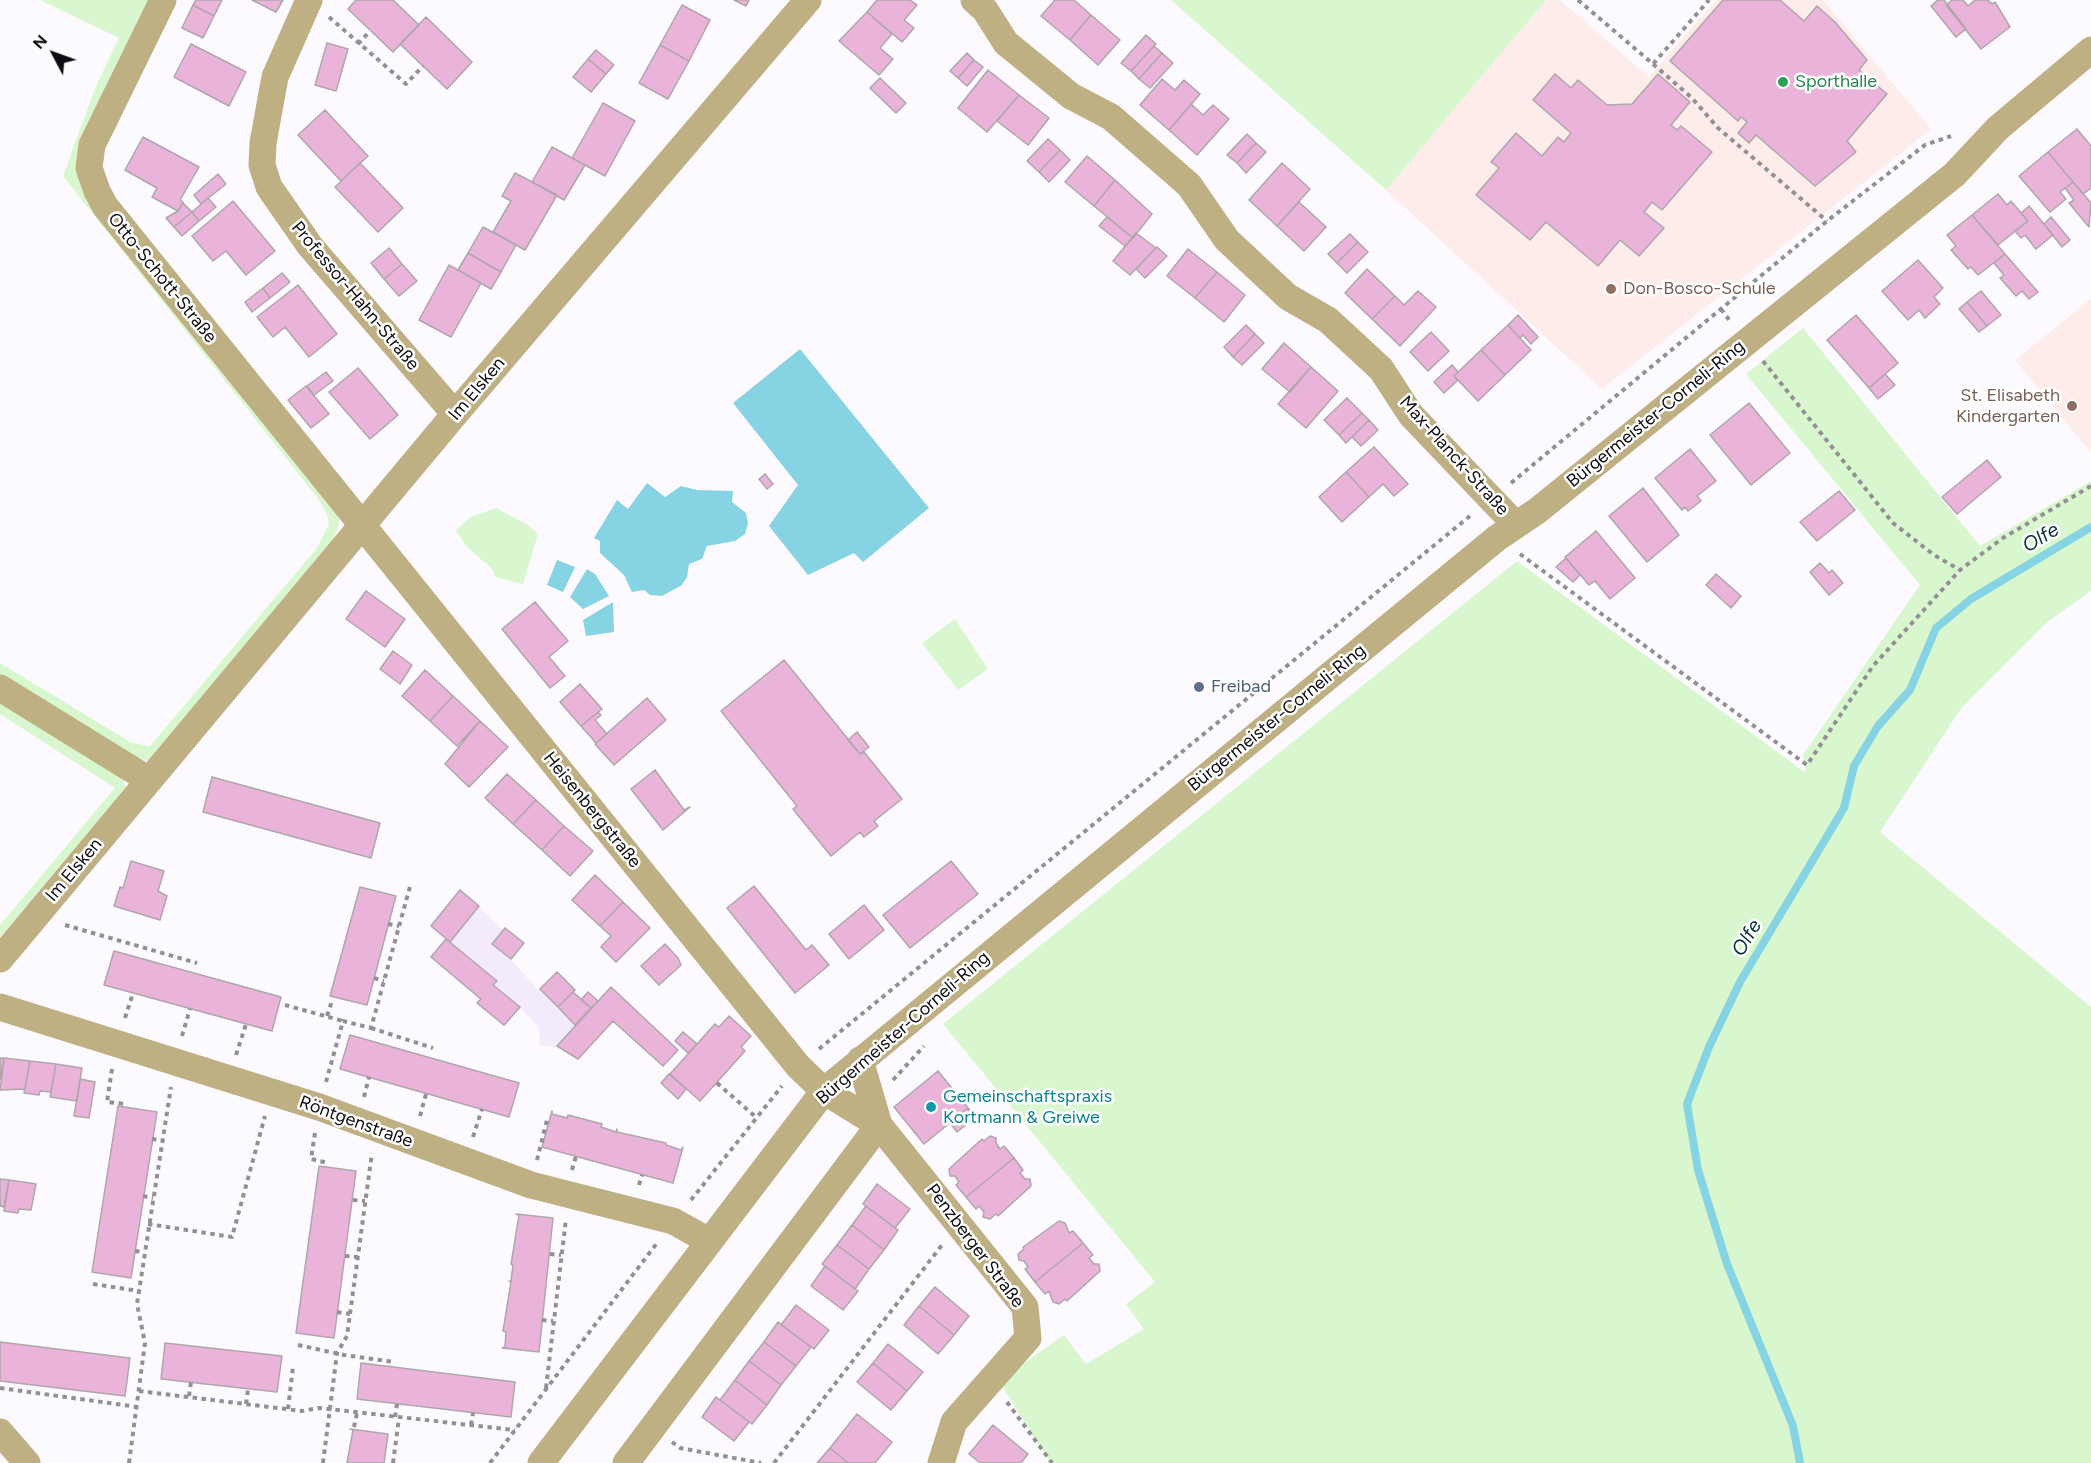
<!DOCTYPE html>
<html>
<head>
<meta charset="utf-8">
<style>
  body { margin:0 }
  #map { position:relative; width:2091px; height:1463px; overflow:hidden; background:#fcf9ff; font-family:Figtree,sans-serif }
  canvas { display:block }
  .north { position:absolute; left:24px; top:24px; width:60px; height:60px; -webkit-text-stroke:4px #fff; paint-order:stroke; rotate:311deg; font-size:16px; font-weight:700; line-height:24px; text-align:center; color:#0f0d10 }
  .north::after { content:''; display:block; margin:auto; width:21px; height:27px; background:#0f0d10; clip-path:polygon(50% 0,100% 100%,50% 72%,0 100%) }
</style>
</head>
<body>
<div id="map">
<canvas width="2091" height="1463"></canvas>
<div class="north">N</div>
</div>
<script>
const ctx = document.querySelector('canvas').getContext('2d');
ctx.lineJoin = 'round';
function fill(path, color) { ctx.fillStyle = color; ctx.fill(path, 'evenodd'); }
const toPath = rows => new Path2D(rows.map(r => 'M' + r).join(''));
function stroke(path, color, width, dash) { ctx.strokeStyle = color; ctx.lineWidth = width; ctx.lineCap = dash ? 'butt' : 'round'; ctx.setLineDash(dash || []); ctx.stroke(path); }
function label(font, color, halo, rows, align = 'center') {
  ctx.font = font + ' Figtree,sans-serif'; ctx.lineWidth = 5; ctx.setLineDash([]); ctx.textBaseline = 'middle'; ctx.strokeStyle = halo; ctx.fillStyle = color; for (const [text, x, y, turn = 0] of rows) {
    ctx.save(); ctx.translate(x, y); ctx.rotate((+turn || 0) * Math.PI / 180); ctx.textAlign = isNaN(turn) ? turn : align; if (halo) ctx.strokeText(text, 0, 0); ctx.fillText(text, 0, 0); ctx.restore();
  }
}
fill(toPath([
  [460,888,516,943,507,955,538,990,558,971,576,990,574,993,591,1008,556,1047,539,1045,540,1029,521,1008,504,1027,476,1003,479,999,430,957,445,939,430,926]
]), '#f3eafb');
fill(toPath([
  [1546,0,1560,0,1649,77,1716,0,1823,0,1931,129,1602,389,1386,190],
  [2091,299,2091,453,2015,360]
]), '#fdecea');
fill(toPath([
  [40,0,151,0,80,152,338,513,339,524,333,540,149,760,125,758,0,679,0,663,132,743,150,746,317,548,329,524,327,514,317,497,63,176,96,86,119,38],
  [1171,0,1546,0,1386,190],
  [1803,328,1980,546,2091,481,2091,591,2047,622,1962,707,1880,832,2091,1007,2091,1463,1050,1463,999,1381,1064,1335,1086,1364,1144,1329,1126,1304,1155,1282,943,1024,1517,561,1806,773,1803,755,1920,585,1746,374],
  [496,508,528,525,538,534,523,584,495,577,493,570,466,546,456,530,471,517],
  [955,619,988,669,958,690,922,643],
  [0,696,117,768,126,787,0,937,0,925,115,788,0,714]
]), '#d9f7ce');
fill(toPath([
  [800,349,929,508,863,562,854,553,808,575,769,526,798,485,733,403],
  [647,483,665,497,681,486,697,490,733,491,732,502,746,513,748,523,745,534,735,541,707,546,702,559,689,564,687,577,682,585,662,596,650,595,644,590,632,592,624,575,600,553,600,541,594,538,617,500,628,509],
  [557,560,575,567,563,592,547,585],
  [587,569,595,574,609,596,583,609,570,597],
  [613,602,614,632,586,636,583,620]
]), '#86d3e3');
stroke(toPath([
  [1800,1463,1793,1426,1727,1264,1698,1170,1687,1104,1709,1047,1740,982,1844,808,1854,766,1878,726,1910,690,1936,628,1971,599,2091,527]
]), '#86d3e3', 8);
const building = toPath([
  [196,0,222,0,214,16,193,5,196,0],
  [252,0,283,0,276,12,252,0],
  [356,0,393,0,419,25,393,52,348,9,356,0],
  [734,0,749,0,746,6,734,0],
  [877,0,910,0,917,5,904,20,914,28,902,42,867,12,877,0],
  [1055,0,1074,0,1091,15,1070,40,1041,16,1055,0],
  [1723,0,1780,0,1804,21,1817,6,1835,22,1867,60,1859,70,1887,94,1847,141,1856,152,1815,186,1756,135,1749,143,1738,133,1747,122,1741,117,1738,121,1670,61,1723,0],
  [1938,0,1944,0,1966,29,1956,37,1931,6,1938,0],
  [1952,0,1963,0,1968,6,1975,0,1988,0,1992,4,1995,2,2010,27,1981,49,1946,5,1952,0],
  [193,5,214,16,203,38,182,28,193,5],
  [682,5,710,20,689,61,660,45,682,5],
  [867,12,892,34,880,48,893,59,879,75,839,41,867,12],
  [1091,15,1120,40,1098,65,1070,40,1091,15],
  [426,17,472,62,447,89,400,44,426,17],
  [1146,35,1156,44,1131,71,1121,63,1146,35],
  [327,43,348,49,336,91,315,85,327,43],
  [191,44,246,72,229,106,174,77,191,44],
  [660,45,689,61,668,99,639,83,660,45],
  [1154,46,1162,53,1139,79,1131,71,1154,46],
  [596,50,614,65,606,74,588,59,596,50],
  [967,53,974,60,958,78,950,71,967,53],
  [1162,53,1173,63,1150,88,1139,79,1162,53],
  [588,59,606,74,591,92,573,77,588,59],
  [974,60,983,67,967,86,958,78,974,60],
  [988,70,1019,95,987,132,958,108,988,70],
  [1555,74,1571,88,1578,80,1607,105,1632,104,1658,74,1690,102,1671,125,1677,130,1681,126,1712,152,1662,210,1652,202,1644,212,1664,228,1639,256,1620,240,1598,266,1546,222,1530,240,1476,195,1499,168,1491,162,1516,133,1542,156,1558,137,1564,142,1571,133,1533,100,1555,74],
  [880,78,906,103,896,113,870,88,880,78],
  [1162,79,1175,90,1184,80,1200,94,1169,130,1140,105,1162,79],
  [1019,95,1049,118,1028,145,997,121,1019,95],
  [603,103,635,121,605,176,572,158,603,103],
  [1191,104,1203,115,1213,105,1229,119,1197,155,1169,130,1191,104],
  [325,110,368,156,341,181,298,135,325,110],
  [2077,129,2091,146,2091,188,2083,194,2048,152,2077,129],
  [1247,134,1256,143,1237,163,1227,155,1247,134],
  [143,137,199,167,180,200,183,202,178,211,152,197,157,188,125,170,143,137],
  [1048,139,1060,150,1039,172,1027,161,1048,139],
  [1256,143,1266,152,1246,173,1237,163,1256,143],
  [552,147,585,165,564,200,532,182,552,147],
  [1060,150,1070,160,1049,182,1039,172,1060,150],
  [2048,152,2073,182,2060,192,2066,199,2050,212,2019,176,2048,152],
  [1087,156,1115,180,1094,206,1065,182,1087,156],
  [360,163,403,208,378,232,335,187,360,163],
  [1282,163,1310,189,1277,226,1249,200,1282,163],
  [515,173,557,195,525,250,493,232,511,201,502,196,515,173],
  [218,174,226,184,201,204,194,195,218,174],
  [1115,180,1152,214,1133,238,1094,206,1115,180],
  [2073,182,2091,203,2089,227,2069,203,2074,200,2065,188,2073,182],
  [1998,194,2007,205,2011,201,2028,221,1998,245,1972,215,1998,194],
  [208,198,216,207,199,221,192,212,208,198],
  [233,201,275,251,246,275,226,251,213,261,192,236,233,201],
  [1299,202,1326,227,1304,251,1277,226,1299,202],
  [183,203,192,212,174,227,166,218,178,211,183,203],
  [2029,206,2053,235,2036,249,2025,235,2021,238,2015,231,2028,221,2021,213,2029,206],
  [192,212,199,221,182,236,174,227,192,212],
  [1972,215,2005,254,1978,275,1971,267,1968,269,1951,250,1956,246,1947,235,1972,215],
  [1107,217,1133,238,1125,246,1099,226,1107,217],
  [2051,217,2070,240,2062,247,2044,224,2051,217],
  [483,227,516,245,501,272,468,253,483,227],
  [1136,233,1156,248,1130,275,1113,261,1136,233],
  [1350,234,1358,242,1337,263,1328,254,1350,234],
  [1358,242,1368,252,1347,273,1337,263,1358,242],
  [1157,247,1167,256,1145,278,1136,269,1157,247],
  [389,248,402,264,384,279,371,263,389,248],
  [1188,249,1217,272,1195,298,1167,276,1188,249],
  [468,253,501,272,491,289,458,270,468,253],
  [2005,254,2038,292,2029,299,2022,291,2016,296,2000,278,2004,275,1994,263,2005,254],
  [1918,260,1943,288,1934,297,1940,304,1925,318,1919,310,1908,320,1882,291,1918,260],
  [402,264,417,281,399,296,384,279,402,264],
  [449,265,481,283,451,337,419,320,449,265],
  [1367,269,1395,296,1372,319,1345,293,1367,269],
  [1217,272,1245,295,1224,322,1195,298,1217,272],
  [282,273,290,282,270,298,263,288,282,273],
  [298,285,337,334,309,357,285,327,273,337,257,317,298,285],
  [263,288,270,298,252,312,245,302,263,288],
  [1418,291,1436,307,1400,346,1372,319,1395,296,1404,305,1418,291],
  [1981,291,2001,315,1987,326,1967,302,1981,291],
  [1967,302,1987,326,1979,332,1959,309,1967,302],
  [1518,315,1538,337,1531,344,1523,335,1520,338,1508,325,1518,315],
  [1856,315,1898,363,1869,388,1827,340,1856,315],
  [1246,325,1255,334,1233,357,1224,347,1246,325],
  [1508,325,1531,350,1505,375,1481,350,1508,325],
  [1431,332,1449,351,1428,371,1410,352,1431,332],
  [1255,334,1264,343,1242,365,1233,357,1255,334],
  [1284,343,1311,367,1290,392,1262,369,1284,343],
  [1481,350,1505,375,1478,401,1454,376,1481,350],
  [1452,365,1458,372,1454,376,1458,380,1444,393,1434,382,1452,365],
  [1311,367,1338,391,1306,428,1278,404,1311,367],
  [358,368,398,415,370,439,329,392,358,368],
  [326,372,333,381,314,395,307,386,326,372],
  [1885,374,1895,385,1878,399,1869,388,1885,374],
  [306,386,329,414,311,428,288,400,306,386],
  [1347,398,1362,413,1339,435,1324,420,1347,398],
  [1749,403,1790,453,1751,485,1710,435,1749,403],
  [1362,413,1369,420,1346,443,1339,435,1362,413],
  [1369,420,1378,430,1361,446,1352,437,1369,420],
  [1374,447,1408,484,1394,496,1383,484,1369,497,1346,472,1374,447],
  [1690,449,1716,481,1697,496,1701,501,1688,511,1685,507,1682,510,1655,478,1690,449],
  [1987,460,2001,477,1957,514,1942,497,1987,460],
  [1346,472,1369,497,1342,522,1319,497,1346,472],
  [765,474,773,484,767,489,759,479,765,474],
  [1643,488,1679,535,1647,562,1609,516,1643,488],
  [1839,491,1855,510,1817,541,1800,522,1839,491],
  [1596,531,1635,578,1610,599,1595,581,1589,585,1565,557,1596,531],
  [1566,558,1580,575,1573,582,1556,567,1566,558],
  [1820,563,1829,573,1832,570,1843,583,1829,595,1810,572,1820,563],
  [1716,574,1741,596,1731,608,1706,585,1716,574],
  [366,591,405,619,385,647,346,619,366,591],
  [535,602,568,641,549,657,565,676,550,688,502,629,535,602],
  [393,651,412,665,400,684,380,669,393,651],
  [784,660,860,754,864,752,902,799,874,821,878,826,864,837,860,832,831,856,793,809,797,806,721,711,784,660],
  [425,670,453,696,430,721,402,696,425,670],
  [580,684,602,709,581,726,560,702,580,684],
  [453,696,480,721,457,746,430,721,453,696],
  [647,698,666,720,614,765,595,744,647,698],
  [598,712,601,715,595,720,607,734,596,743,581,726,598,712],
  [480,721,508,747,469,787,445,764,480,721],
  [857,732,869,747,860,754,848,740,857,732],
  [655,770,684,810,690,807,663,830,631,789,655,770],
  [507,774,536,800,513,824,485,798,507,774],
  [212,777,380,823,371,858,203,812,212,777],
  [536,800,564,826,542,850,513,824,536,800],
  [564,826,593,851,570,876,542,850,564,826],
  [131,861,164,871,158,891,167,896,160,920,114,906,120,887,123,888,131,861],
  [951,861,978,894,910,948,883,915,951,861],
  [595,875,623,902,600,926,572,900,595,875],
  [754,886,806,950,812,945,829,965,795,993,727,908,754,886],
  [360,887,396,896,367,1005,330,996,360,887],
  [460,890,479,906,450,942,431,926,460,890],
  [623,902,650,928,616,962,601,947,611,936,600,926,623,902],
  [864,905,884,930,849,959,829,934,864,905],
  [505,928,524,943,511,959,492,944,505,928],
  [446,939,497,981,493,985,520,1007,504,1025,477,1003,481,999,431,957,446,939],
  [665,944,678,958,681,965,659,985,641,966,665,944],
  [114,951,281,997,272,1031,104,985,114,951],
  [557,972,575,990,558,1007,540,989,557,972],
  [611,987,678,1050,663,1066,613,1021,578,1059,557,1046,611,987],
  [573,992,591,1008,575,1025,558,1007,573,992],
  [588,992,598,1001,591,1008,581,1000,588,992],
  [729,1016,751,1036,741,1047,745,1051,700,1101,670,1074,715,1024,719,1027,729,1016],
  [683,1032,697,1044,688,1053,675,1041,683,1032],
  [350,1035,519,1083,509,1117,340,1069,350,1035],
  [0,1058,4,1058,0,1079,0,1058],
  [4,1058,30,1061,25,1089,0,1090,4,1058],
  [30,1061,56,1064,51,1092,40,1091,39,1095,24,1093,30,1061],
  [56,1064,82,1068,77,1101,50,1097,56,1064],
  [938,1071,968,1108,924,1144,894,1107,938,1071],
  [669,1074,686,1089,678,1099,661,1083,669,1074],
  [80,1079,95,1082,89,1118,74,1116,80,1079],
  [118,1106,157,1112,131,1278,92,1272,118,1106],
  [968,1108,976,1117,957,1132,950,1123,968,1108],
  [552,1111,552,1114,567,1118,568,1115,602,1124,601,1127,616,1132,617,1129,617,1132,666,1143,666,1145,681,1150,683,1147,673,1183,542,1147,552,1111],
  [990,1136,996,1138,996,1143,1000,1149,1004,1146,1014,1158,966,1197,956,1185,959,1182,955,1176,950,1176,949,1169,982,1139,984,1141,990,1136],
  [1014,1158,1023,1170,1020,1173,1025,1179,1030,1179,1031,1186,998,1216,996,1214,990,1219,983,1217,984,1212,979,1206,976,1209,966,1197,1014,1158],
  [319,1166,356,1171,334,1338,296,1333,319,1166],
  [0,1179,9,1180,4,1207,0,1206,0,1179],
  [9,1180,36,1184,31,1210,19,1209,18,1213,4,1211,9,1180],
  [877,1184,910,1209,895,1228,863,1204,877,1184],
  [866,1206,898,1230,884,1250,852,1225,866,1206],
  [516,1214,553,1218,539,1352,502,1348,505,1347,506,1332,503,1331,511,1282,509,1281,511,1281,513,1265,511,1264,519,1215,516,1214],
  [1059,1221,1065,1223,1069,1233,1073,1231,1083,1243,1035,1282,1025,1269,1028,1267,1024,1261,1019,1260,1018,1254,1024,1249,1023,1247,1059,1221],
  [852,1225,884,1250,869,1269,837,1245,852,1225],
  [1083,1243,1093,1255,1089,1258,1094,1264,1099,1264,1100,1271,1067,1301,1065,1299,1059,1304,1053,1302,1049,1291,1045,1294,1035,1282,1083,1243],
  [837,1245,869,1269,855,1289,822,1264,837,1245],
  [825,1266,858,1291,843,1310,811,1286,825,1266],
  [935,1287,969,1316,954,1335,919,1306,935,1287],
  [796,1305,829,1330,814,1349,781,1325,796,1305],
  [919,1306,954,1335,938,1354,904,1325,919,1306],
  [778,1322,811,1347,796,1366,764,1342,778,1322],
  [0,1342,130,1358,125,1396,0,1381,0,1342],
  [764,1342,796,1366,781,1385,749,1361,764,1342],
  [165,1343,282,1356,277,1392,161,1379,165,1343],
  [888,1344,923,1372,907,1391,873,1363,888,1344],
  [749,1361,781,1385,767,1405,735,1380,749,1361],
  [361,1363,515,1382,511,1417,357,1399,361,1363],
  [873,1363,907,1391,891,1410,857,1382,873,1363],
  [735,1380,767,1405,752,1424,720,1400,735,1380],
  [716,1397,749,1422,734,1441,702,1417,716,1397],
  [857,1414,892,1442,875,1463,848,1463,830,1448,857,1414],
  [993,1425,1028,1454,1021,1463,980,1463,969,1454,993,1425],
  [350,1429,388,1434,384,1463,347,1463,353,1430,350,1429],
  [830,1448,848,1463,817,1463,830,1448]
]);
fill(building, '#eab4da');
stroke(building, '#afa6ac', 1.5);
stroke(toPath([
  [1578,0,1653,64,1709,0],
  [329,17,406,84,423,66],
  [358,44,370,31],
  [1653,64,1692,98,1718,128,1827,221],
  [1721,309,1730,321],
  [1763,361,1893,523,1934,555,1960,570,2003,538,2091,486],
  [1511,483,1827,221,1925,145,1951,136],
  [1520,554,1807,765,1873,666,1960,570],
  [388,924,399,926],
  [65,925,197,963],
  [374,978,384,981],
  [285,1005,343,1021],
  [327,1016,332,1001],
  [125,1018,133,993],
  [371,1028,433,1048],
  [182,1036,190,1009],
  [819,1049,1470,516],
  [236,1055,246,1024],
  [112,1069,107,1102,125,1104],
  [893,1080,924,1046],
  [326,1082,343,1021,371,1028,411,883],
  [717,1083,757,1118],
  [364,1097,369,1077],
  [420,1116,426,1094],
  [315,1133,311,1159,328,1163],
  [473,1137,482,1109],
  [152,1139,162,1140],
  [537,1160,547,1120],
  [572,1170,576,1156],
  [639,1185,642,1175],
  [143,1196,153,1198],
  [353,1200,365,1201],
  [691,1200,782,1086],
  [148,1224,232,1237,265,1116],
  [135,1251,144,1252],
  [550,1254,561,1255],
  [345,1256,358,1257],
  [93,1284,139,1291],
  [337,1312,350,1314],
  [542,1320,553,1321],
  [298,1345,344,1355,394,1362],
  [0,1388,138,1407],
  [546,1388,566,1219],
  [139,1391,302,1411,319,1408,515,1430],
  [189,1396,191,1382],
  [1007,1402,1052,1463],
  [246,1404,248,1389],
  [288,1409,293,1367],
  [395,1417,397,1404],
  [471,1425,473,1413],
  [354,1427,357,1413],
  [672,1442,680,1448,761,1463],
  [129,1463,145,1343,137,1304,171,1087],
  [323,1463,337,1353,347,1336,372,1153],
  [393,1463,399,1418],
  [490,1463,657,1243],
  [774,1463,942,1245]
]), '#939095', 4, [4.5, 4.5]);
stroke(toPath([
  [163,0,92,145,89,168,97,191,105,206,798,1066,824,1091,879,1125,1025,1307,1028,1338,954,1422,941,1463],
  [309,0,275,77,263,143,262,165,269,187,310,246,455,414],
  [974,0,985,10,1006,43,1071,96,1111,117,1189,185,1227,240,1288,297,1328,320,1381,369,1411,415,1516,525],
  [0,688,149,780],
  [0,959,455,414,808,0],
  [0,1007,319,1107,531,1185,673,1221,709,1241],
  [860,1060,879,1125],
  [0,1432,27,1463],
  [541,1463,824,1091,1497,538,1537,511,1955,174,1998,128,2091,50],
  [626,1463,879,1125]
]), '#bfb083', 27);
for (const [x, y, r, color] of [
  [1783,82,6,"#2e9e5b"],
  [1611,289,6,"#8d6e63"],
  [2072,406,6,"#8d6e63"],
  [1199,687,6,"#5c6f8a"],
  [931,1107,6,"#0f9aa8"]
]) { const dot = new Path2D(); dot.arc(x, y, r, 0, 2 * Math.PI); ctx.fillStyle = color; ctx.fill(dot); stroke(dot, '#fff', 2); }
label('18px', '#27864d', '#fff', [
  ["Sporthalle",1795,82]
], 'left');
label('18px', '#0f0d10', '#fff', [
  ["Otto-Schott-Straße",162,278,51],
  ["Professor-Hahn-Straße",355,296,50],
  ["Im Elsken",477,389,-50],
  ["Bürgermeister-Corneli-Ring",1656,414,-39],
  ["Max-Planck-Straße",1454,456,48],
  ["Bürgermeister-Corneli-Ring",1277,718,-39],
  ["Heisenbergstraße",592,810,51],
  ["Im Elsken",74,870,-50],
  ["Bürgermeister-Corneli-Ring",903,1028,-41],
  ["Röntgenstraße",356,1122,20],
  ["Penzberger Straße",975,1246,53]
]);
label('18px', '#785e54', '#fff', [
  ["Don-Bosco-Schule",1623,289],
  ["St. Elisabeth",2060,396,"right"],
  ["Kindergarten",2060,417,"right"]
], 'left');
label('18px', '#4e5e75', '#fff', [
  ["Freibad",1211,687]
], 'left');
label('18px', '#0d838f', '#fff', [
  ["Gemeinschaftspraxis",943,1097],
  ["Kortmann & Greiwe",943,1118]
], 'left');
label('italic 20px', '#072f35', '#fff', [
  ["Olfe",2041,538,-31],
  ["Olfe",1747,938,-59]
]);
</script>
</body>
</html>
